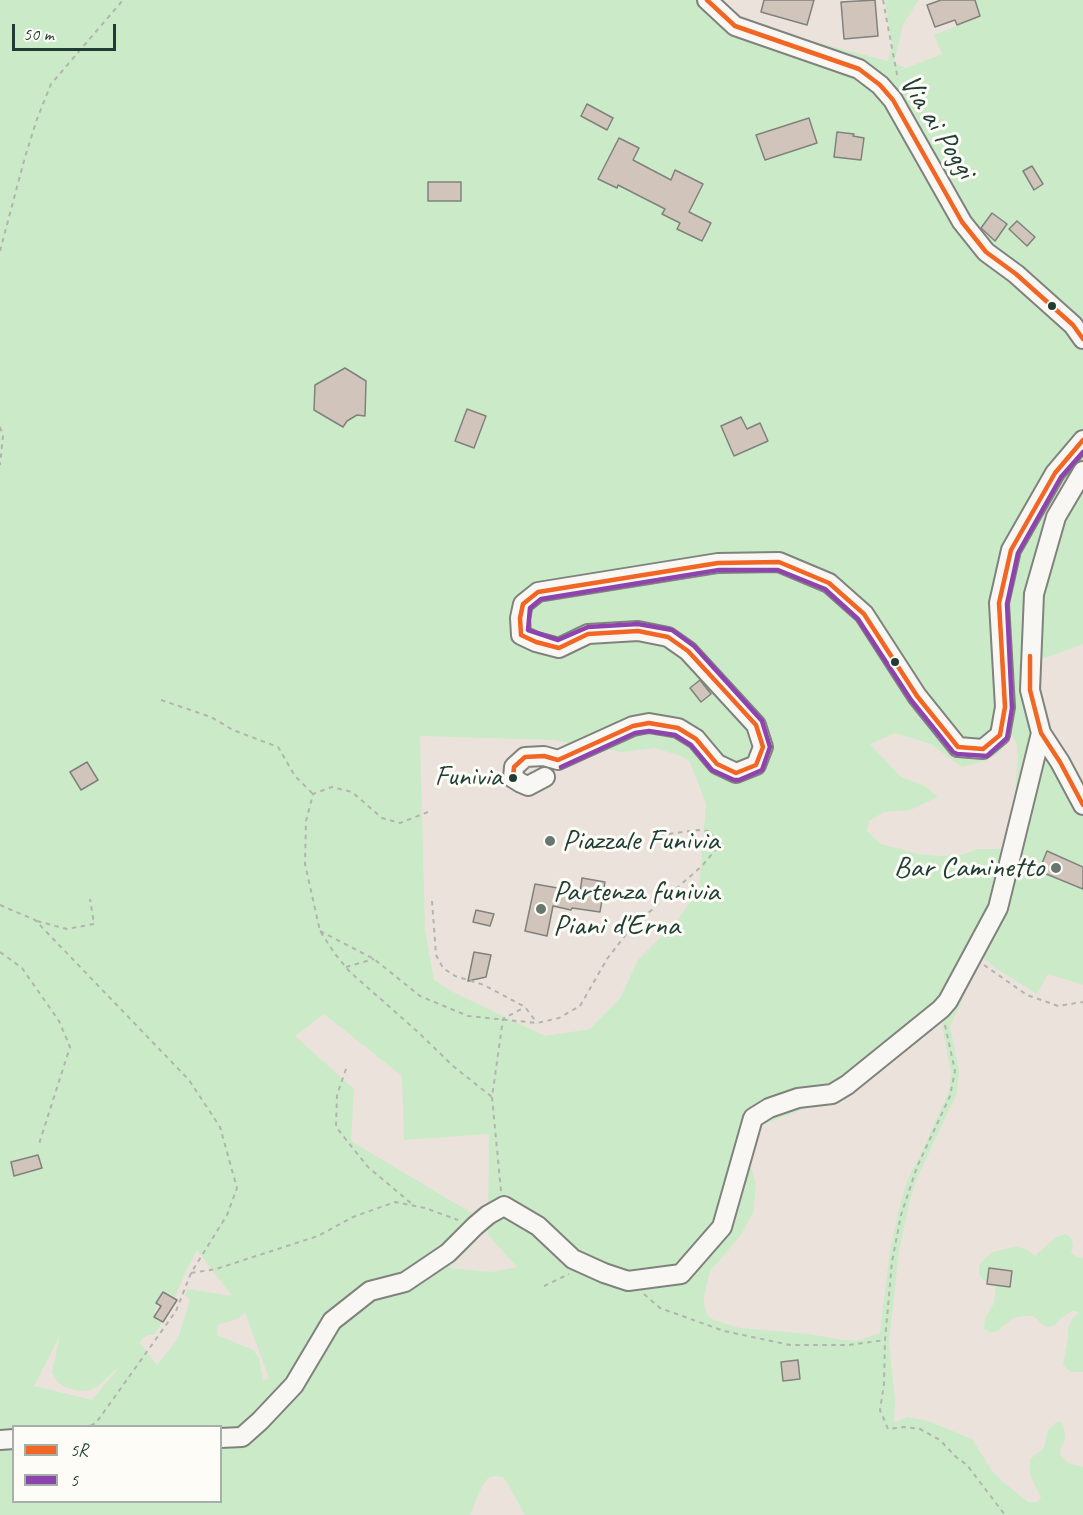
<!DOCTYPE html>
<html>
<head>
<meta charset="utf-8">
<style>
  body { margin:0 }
  #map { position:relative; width:1083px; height:1515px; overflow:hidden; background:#ebe3db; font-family:Caveat,sans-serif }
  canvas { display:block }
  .legend { position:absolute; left:12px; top:1425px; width:210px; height:78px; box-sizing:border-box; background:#fdfcf7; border:2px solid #a4b0a9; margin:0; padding:8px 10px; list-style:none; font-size:18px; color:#1f3d34 }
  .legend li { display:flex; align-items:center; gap:12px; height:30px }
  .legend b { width:30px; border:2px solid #a4b0a9 }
  .scale { position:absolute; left:12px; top:24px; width:104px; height:27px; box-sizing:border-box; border:3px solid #1f3d34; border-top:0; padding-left:8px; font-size:18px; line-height:21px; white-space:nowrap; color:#1f3d34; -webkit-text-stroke:4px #fdfcf7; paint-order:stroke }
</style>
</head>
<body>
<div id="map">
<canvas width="1083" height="1515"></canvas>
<ul class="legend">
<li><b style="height:8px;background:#f26522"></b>5R</li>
<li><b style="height:8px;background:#8e44ad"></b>5</li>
</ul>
<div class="scale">50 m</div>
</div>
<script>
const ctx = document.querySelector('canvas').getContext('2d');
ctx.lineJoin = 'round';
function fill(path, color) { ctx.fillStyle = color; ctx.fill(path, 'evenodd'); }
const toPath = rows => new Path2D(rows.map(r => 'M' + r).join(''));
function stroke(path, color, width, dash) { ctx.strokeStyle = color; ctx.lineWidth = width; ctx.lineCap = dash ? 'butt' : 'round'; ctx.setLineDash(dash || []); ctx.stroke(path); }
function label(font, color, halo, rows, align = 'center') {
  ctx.font = font + ' Caveat,sans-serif'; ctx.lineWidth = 6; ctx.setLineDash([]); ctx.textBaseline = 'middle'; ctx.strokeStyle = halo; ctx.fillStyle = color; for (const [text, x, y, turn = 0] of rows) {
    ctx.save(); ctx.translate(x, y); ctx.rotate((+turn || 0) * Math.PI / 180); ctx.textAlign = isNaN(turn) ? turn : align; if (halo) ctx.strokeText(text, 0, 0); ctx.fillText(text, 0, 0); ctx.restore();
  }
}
fill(toPath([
  [0,0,722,0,746,24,888,61,892,45,885,0,919,0,903,24,894,63,906,68,942,54,934,35,979,17,973,0,1083,0,1083,644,1045,658,1036,659,1037,689,1046,721,1083,789,1083,985,1048,974,1037,994,997,969,981,956,962,988,964,992,962,1001,950,1026,959,1071,957,1093,917,1178,910,1200,899,1251,889,1342,895,1400,894,1423,907,1417,928,1421,972,1439,993,1472,1007,1485,1028,1502,1038,1502,1041,1497,1033,1482,1030,1473,1030,1459,1044,1448,1048,1430,1055,1423,1061,1421,1064,1428,1065,1440,1060,1449,1060,1454,1068,1463,1083,1467,1083,1515,525,1515,506,1481,503,1477,495,1476,488,1478,482,1486,470,1515,0,1515],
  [895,733,931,744,962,767,985,761,998,754,1012,735,1017,744,1018,759,1014,806,1002,849,978,849,961,855,939,856,918,854,881,844,867,831,869,821,884,812,910,810,938,797,925,786,901,777,870,744],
  [420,736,554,740,622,752,655,748,681,756,690,762,706,804,699,889,677,921,638,960,620,998,590,1029,545,1036,455,993,434,980,425,930],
  [324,1014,402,1076,404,1140,489,1134,488,1235,517,1267,492,1272,449,1268,477,1240,473,1214,351,1141,354,1089,295,1036],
  [946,1015,942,1025,951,1072,949,1091,920,1156,910,1174,902,1197,890,1250,880,1333,857,1341,842,1340,809,1334,740,1328,714,1320,708,1316,704,1305,704,1296,710,1271,741,1235,753,1212,756,1184,749,1160,759,1126,851,1091,865,1084,926,1030],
  [197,1250,232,1296,187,1289,185,1295,190,1300,178,1338,157,1365,139,1342,147,1335,154,1335,164,1320,154,1316,158,1303,164,1292,175,1297,186,1271],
  [245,1312,269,1378,268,1379,263,1380,259,1358,253,1350,217,1335,218,1325,239,1318],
  [60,1335,52,1372,56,1380,63,1386,75,1390,87,1391,97,1387,121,1365,92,1400,34,1386],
  [14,1426,220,1426,220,1502,14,1502],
  [1065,1234,1071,1237,1073,1245,1071,1253,1078,1257,1083,1258,1083,1372,1071,1372,1063,1365,1068,1338,1068,1328,1072,1319,1079,1312,1072,1311,1061,1318,1054,1326,1046,1327,1033,1316,1022,1316,1013,1318,998,1331,991,1333,984,1329,985,1318,994,1303,996,1285,983,1280,979,1274,979,1266,986,1257,993,1252,1017,1246,1029,1251,1035,1256,1056,1237]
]), '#cbeac7');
const building = toPath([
  [764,0,814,0,807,25,761,12,764,0],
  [875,0,878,36,844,39,841,2,875,0],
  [941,0,975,0,980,16,957,25,955,20,935,27,927,5,941,0],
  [587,104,613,118,607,130,581,116,587,104],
  [809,118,817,143,765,160,756,135,809,118],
  [837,132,854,134,853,136,864,138,861,160,834,157,837,132],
  [619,138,639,148,633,160,671,180,675,170,703,184,689,212,711,223,702,241,677,229,680,223,662,214,665,209,618,185,617,188,598,179,619,138],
  [1032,166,1043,184,1034,190,1023,171,1032,166],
  [428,182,461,182,461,201,428,201,428,182],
  [992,213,1007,224,995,241,981,228,992,213],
  [1017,221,1035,237,1027,246,1009,229,1017,221],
  [345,368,366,381,365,416,357,415,347,421,343,427,314,410,315,385,345,368],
  [467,409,486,416,474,448,455,441,467,409],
  [741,417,747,429,760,423,768,441,734,456,721,426,741,417],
  [700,680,711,694,701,702,690,688,700,680],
  [87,762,98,780,81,790,70,772,87,762],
  [1047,851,1083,867,1083,889,1039,871,1047,851],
  [582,878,605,882,600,912,572,908,571,910,553,906,547,936,525,931,535,884,580,892,582,878],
  [476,910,494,914,490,926,473,922,476,910],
  [474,952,491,955,486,977,468,981,474,952],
  [38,1155,42,1168,14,1176,11,1162,38,1155],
  [989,1268,1012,1271,1010,1287,987,1284,989,1268],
  [163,1292,177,1300,163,1322,154,1317,161,1306,156,1303,163,1292],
  [798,1360,800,1379,783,1381,781,1362,798,1360]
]);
fill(building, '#d1c5bb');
stroke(building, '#80827d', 1.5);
const minor = toPath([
  [707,0,735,26,859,69,880,85,893,100,962,222,986,252,1016,274,1073,325,1083,339],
  [1083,471,1056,517,1034,594,1030,690,1041,733,1060,762,1083,805],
  [545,777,528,786,521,783,513,778,514,767,525,757,544,756,558,760,633,726,649,723,678,728,696,739,717,764,736,773,756,765,763,747,756,725,688,651,668,637,638,631,588,634,559,648,536,642,521,635,520,618,523,604,538,592,718,563,779,562,829,583,864,614,917,696,958,747,983,749,1000,735,1005,707,999,603,1011,550,1055,473,1083,440],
  [220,1438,242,1437,260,1421,294,1385,332,1321,370,1291,405,1282,448,1253,475,1226,488,1215,504,1206,538,1226,573,1259,604,1273,628,1281,681,1274,722,1227,753,1118,769,1108,798,1098,832,1094,847,1085,941,1009,948,1001,998,908,1041,733],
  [0,1440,14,1439]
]);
stroke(minor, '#80827d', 22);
stroke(toPath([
  [883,0,898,80],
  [0,251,25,157,37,119,51,84,123,0],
  [0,427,3,436,0,465],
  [161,700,211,717,233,730,278,747,295,776,313,794],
  [428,812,400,823,382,818,352,792,332,787,313,794,306,821,305,864,320,931,335,954,350,972,418,1032,453,1066,492,1097],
  [432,901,436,955,443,968,455,976,484,985,525,1007,537,1023],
  [0,905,35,920,189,1080,220,1127,237,1188,227,1215,191,1273,176,1311,96,1423,90,1426],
  [37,921,67,929,94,924,90,899],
  [320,931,374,959,420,996,468,1016,537,1023,559,1018,580,1006,607,959,631,928,702,866,721,843,708,831,698,830,661,835],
  [0,952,22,968,59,1021,70,1047,39,1144],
  [984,965,1027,995,1058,1006,1083,1002],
  [346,967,374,959],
  [945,1025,955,1071,950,1096,917,1167,901,1215,892,1262,885,1340,884,1384,880,1410,888,1429,904,1427,920,1429,940,1440,956,1457,967,1465,1005,1515],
  [346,1069,337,1095,336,1127,368,1167,412,1204],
  [501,1191,492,1097,503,1019,525,1007],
  [191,1273,216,1269,318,1236,353,1217,395,1202,425,1208,458,1220],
  [544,1286,569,1274],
  [644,1294,660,1308,724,1331,790,1345,849,1345,885,1340]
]), '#b2b4b1', 2, [4.5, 4.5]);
stroke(minor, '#f9f7f4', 18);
stroke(toPath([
  [707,0,735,26,859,69,880,85,893,100,962,222,986,252,1016,274,1073,325,1083,339],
  [1030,656,1030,690,1041,733,1060,762,1083,805],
  [513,778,514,767,525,757,544,756,558,760,633,726,649,723,678,728,696,739,717,764,736,773,756,765,763,747,756,725,688,651,668,637,638,631,588,634,559,648,536,642,521,635,520,618,523,604,538,592,718,563,779,562,829,583,864,614,917,696,958,747,983,749,1000,735,1005,707,999,603,1011,550,1055,473,1083,440]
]), '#f26522', 4.5);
stroke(toPath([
  [561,767,635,733,649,731,675,735,691,745,712,770,734,780,739,780,762,770,770,747,762,721,694,646,672,630,638,624,588,627,558,640,528,630,530,608,541,599,719,570,778,570,825,589,858,619,911,700,953,752,957,754,987,756,1007,738,1012,708,1007,604,1018,553,1061,477,1083,452]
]), '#8e44ad', 4.5);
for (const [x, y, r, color] of [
  [1052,306,5,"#1f3d34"],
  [895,662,5,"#1f3d34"],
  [513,778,5,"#1f3d34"],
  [550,841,6,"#66776e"],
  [1056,868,6,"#66776e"],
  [541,909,6,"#66776e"]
]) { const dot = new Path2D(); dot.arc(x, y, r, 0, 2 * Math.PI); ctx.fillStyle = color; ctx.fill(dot); stroke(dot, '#fdfcf7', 2); }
label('28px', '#1f3d34', '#fdfcf7', [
  ["Funivia",502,778]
], 'right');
label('30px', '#1f3d34', '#fdfcf7', [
  ["Via ai Poggi",937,127,58]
]);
label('30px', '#1f3d34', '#fdfcf7', [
  ["Piazzale Funivia",562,841],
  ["Bar Caminetto",1044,868,"right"],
  ["Partenza funivia",553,892],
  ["Piani d'Erna",553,926]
], 'left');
</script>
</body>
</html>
